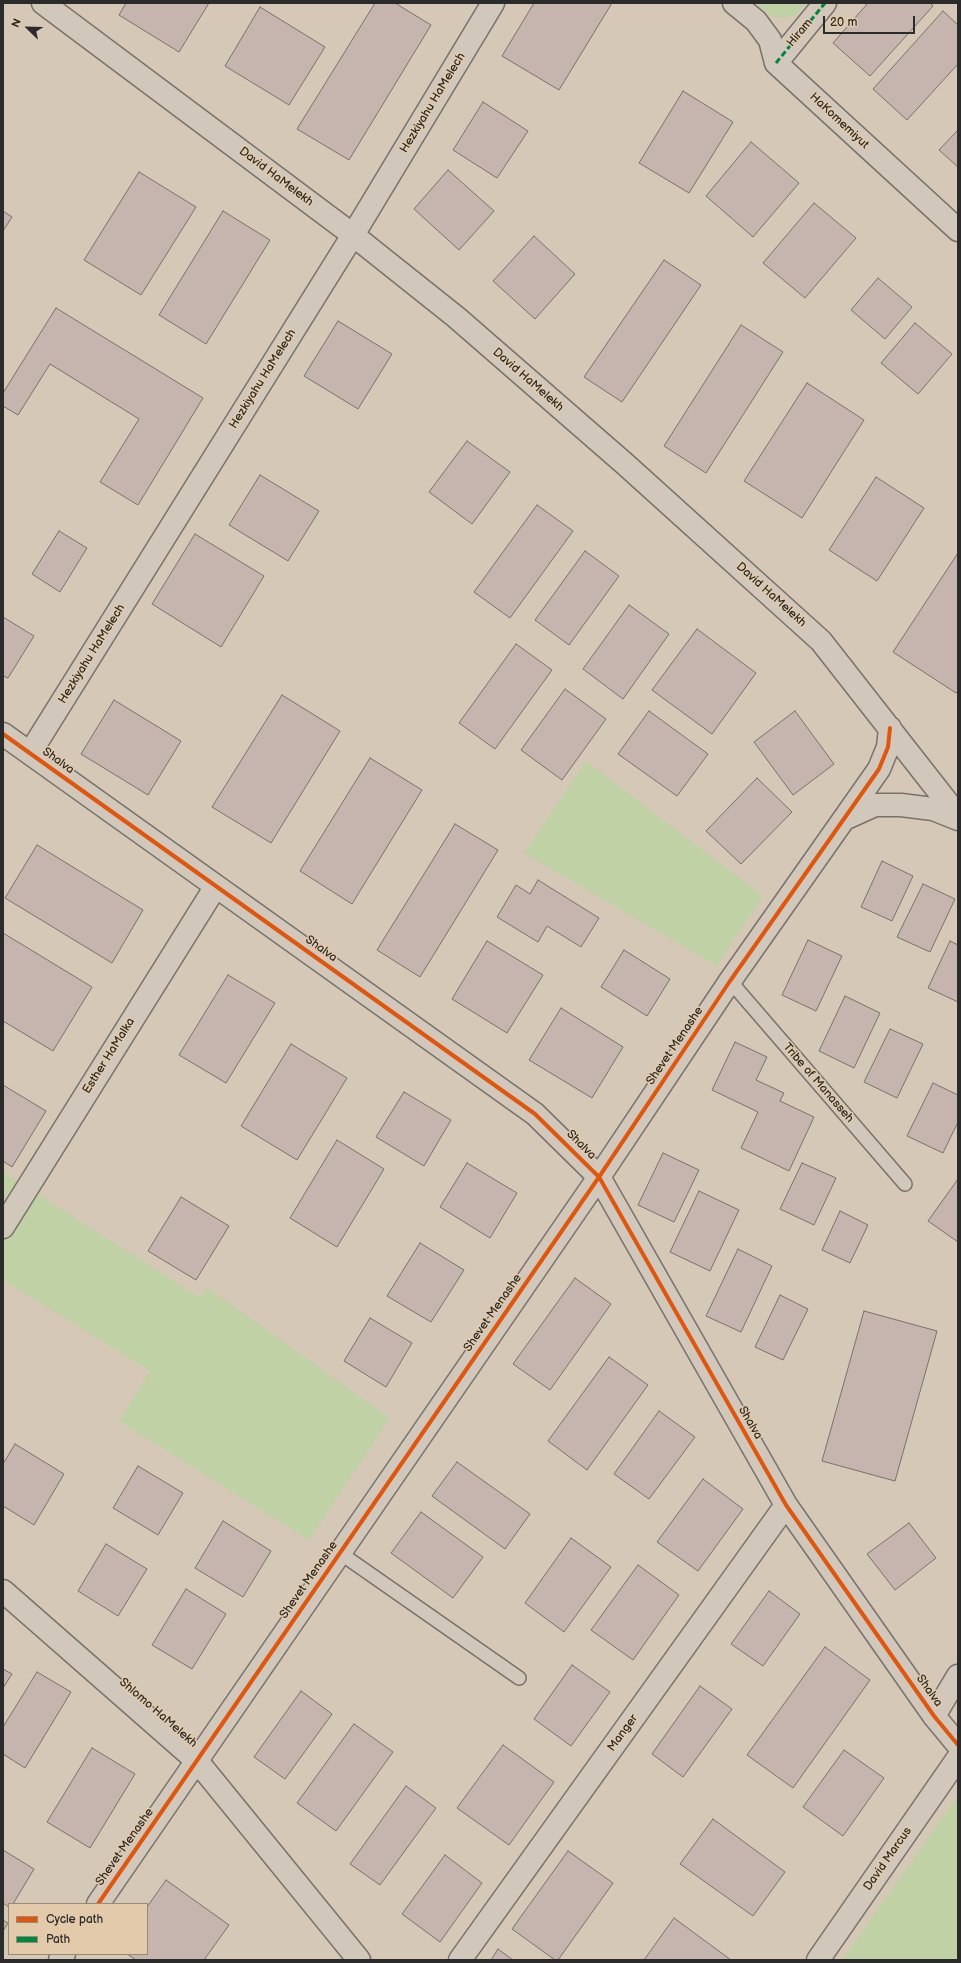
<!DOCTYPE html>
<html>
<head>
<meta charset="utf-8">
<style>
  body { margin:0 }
  #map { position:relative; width:961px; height:1963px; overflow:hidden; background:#d5c8b7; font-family:"Balsamiq Sans",sans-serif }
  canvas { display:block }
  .frame { position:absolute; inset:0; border:4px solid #2b2b2b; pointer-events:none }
  .legend { position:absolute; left:8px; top:1903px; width:140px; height:52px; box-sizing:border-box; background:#e2caaa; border:1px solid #998a77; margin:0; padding:5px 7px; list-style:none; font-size:12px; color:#2b2b2b }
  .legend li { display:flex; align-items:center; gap:8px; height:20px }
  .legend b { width:20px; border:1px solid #998a77 }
  .north { position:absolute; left:8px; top:8px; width:40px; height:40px; -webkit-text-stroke:3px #e2caaa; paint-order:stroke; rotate:293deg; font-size:11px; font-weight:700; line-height:16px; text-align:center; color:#2b2b2b }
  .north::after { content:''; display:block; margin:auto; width:14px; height:18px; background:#2b2b2b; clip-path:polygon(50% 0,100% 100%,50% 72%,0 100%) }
  .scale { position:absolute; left:823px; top:16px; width:92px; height:18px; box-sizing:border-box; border:2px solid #2b2b2b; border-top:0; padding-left:5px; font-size:12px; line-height:14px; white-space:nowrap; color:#2b2b2b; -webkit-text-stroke:3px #e2caaa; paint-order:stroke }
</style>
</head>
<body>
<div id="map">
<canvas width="961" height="1963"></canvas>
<div class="frame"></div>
<ul class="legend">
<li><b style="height:5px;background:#df570e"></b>Cycle path</li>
<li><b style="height:5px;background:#00873e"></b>Path</li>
</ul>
<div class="north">N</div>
<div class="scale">20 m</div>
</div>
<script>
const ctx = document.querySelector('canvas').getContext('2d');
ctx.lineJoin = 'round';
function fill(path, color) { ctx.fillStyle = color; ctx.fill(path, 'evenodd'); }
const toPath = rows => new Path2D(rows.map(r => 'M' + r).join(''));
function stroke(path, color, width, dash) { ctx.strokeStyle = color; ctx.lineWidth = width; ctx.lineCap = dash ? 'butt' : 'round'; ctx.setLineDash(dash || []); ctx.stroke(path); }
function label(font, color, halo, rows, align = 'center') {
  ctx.font = font + ' "Balsamiq Sans",sans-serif'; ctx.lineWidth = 3; ctx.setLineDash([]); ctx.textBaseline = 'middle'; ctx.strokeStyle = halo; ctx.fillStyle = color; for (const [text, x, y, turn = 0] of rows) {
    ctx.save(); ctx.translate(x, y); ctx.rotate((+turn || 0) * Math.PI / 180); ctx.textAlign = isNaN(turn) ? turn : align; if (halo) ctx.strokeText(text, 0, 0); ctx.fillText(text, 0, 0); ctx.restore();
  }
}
fill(toPath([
  [755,3,806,3,795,16,774,18],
  [586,761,763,896,717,966,524,853],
  [3,1172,199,1297,207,1287,390,1418,309,1540,119,1421,150,1371,3,1280],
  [958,1795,958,1960,842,1960]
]), '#bfd1a5');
const building = toPath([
  [126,3,209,3,179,52,119,15,126,3],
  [375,3,395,3,431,25,349,160,297,129,375,3],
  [534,3,612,3,559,90,502,56,534,3],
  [868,3,930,3,933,6,870,76,833,43,868,3],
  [260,7,325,47,289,105,225,66,260,7],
  [943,11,958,25,958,64,907,120,873,89,943,11],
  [683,91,733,122,689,193,639,163,683,91],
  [483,102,528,131,497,178,453,150,483,102],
  [958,130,958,167,939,150,958,130],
  [751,142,799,183,753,237,706,196,751,142],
  [448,170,494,211,459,250,414,209,448,170],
  [139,172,196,207,141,295,84,260,139,172],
  [814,203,856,238,805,298,763,263,814,203],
  [3,211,12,217,3,231,3,211],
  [223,211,270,240,206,344,159,315,223,211],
  [534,236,575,274,535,319,493,281,534,236],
  [664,260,701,285,622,402,584,377,664,260],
  [878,278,912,307,885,339,851,310,878,278],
  [56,308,203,398,138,505,100,482,139,419,50,364,18,415,3,406,3,393,56,308],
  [338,321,392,354,358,409,304,376,338,321],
  [915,323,952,354,918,394,881,363,915,323],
  [741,325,783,352,706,473,664,446,741,325],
  [807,383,864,420,802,518,744,481,807,383],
  [467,441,510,472,472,524,429,492,467,441],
  [260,475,319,511,288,561,229,525,260,475],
  [876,477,924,508,877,581,829,550,876,477],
  [537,505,573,531,510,618,474,592,537,505],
  [59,531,87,548,60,592,32,574,59,531],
  [195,534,264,576,221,647,152,604,195,534],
  [585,551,619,576,569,645,535,620,585,551],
  [958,553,958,691,956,693,893,652,958,553],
  [629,605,669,634,623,699,583,669,629,605],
  [3,617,34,636,8,678,3,676,3,617],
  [697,629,756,673,712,734,652,690,697,629],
  [516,644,552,670,495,749,459,723,516,644],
  [565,689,606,719,562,780,521,750,565,689],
  [282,695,340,731,271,843,212,807,282,695],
  [114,700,181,741,148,795,81,754,114,700],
  [649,711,708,754,677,796,618,754,649,711],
  [795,711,834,764,793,795,754,742,795,711],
  [370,758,422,790,352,904,300,871,370,758],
  [757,778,792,812,741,864,706,831,757,778],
  [455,824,498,850,420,977,377,950,455,824],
  [37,845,143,910,112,963,5,898,37,845],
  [882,861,913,876,892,921,861,907,882,861],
  [538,880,599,918,581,947,547,926,538,942,497,917,516,885,530,894,538,880],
  [923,884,955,899,930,952,897,937,923,884],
  [3,933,92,987,53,1051,3,1021,3,933],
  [808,940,842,956,816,1011,782,995,808,940],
  [487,941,543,975,507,1033,452,999,487,941],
  [950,941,958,945,958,1002,928,988,950,941],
  [624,950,670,979,647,1016,601,987,624,950],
  [228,975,275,1003,226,1083,179,1055,228,975],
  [845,996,880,1013,854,1068,819,1051,845,996],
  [561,1008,623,1047,592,1098,529,1060,561,1008],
  [890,1029,923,1044,897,1098,864,1082,890,1029],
  [735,1042,767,1057,756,1080,784,1093,780,1101,814,1117,789,1171,741,1148,758,1112,712,1090,735,1042],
  [291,1044,347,1078,297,1160,241,1126,291,1044],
  [933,1083,958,1095,958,1122,943,1153,907,1136,933,1083],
  [3,1085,46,1111,12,1167,3,1161,3,1085],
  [404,1092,451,1120,424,1166,376,1137,404,1092],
  [337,1140,384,1169,337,1247,290,1218,337,1140],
  [663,1153,699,1170,674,1222,638,1205,663,1153],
  [467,1163,517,1193,490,1238,440,1207,467,1163],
  [802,1163,836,1178,814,1225,780,1209,802,1163],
  [958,1179,958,1242,928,1221,958,1179],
  [699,1191,739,1210,710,1271,670,1252,699,1191],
  [181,1197,229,1226,196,1280,148,1251,181,1197],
  [840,1211,868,1225,850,1263,822,1250,840,1211],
  [420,1243,464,1270,431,1322,387,1296,420,1243],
  [738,1249,772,1266,741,1332,706,1316,738,1249],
  [575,1278,611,1304,550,1390,513,1364,575,1278],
  [780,1295,808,1309,783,1360,755,1347,780,1295],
  [864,1311,937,1331,895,1481,822,1461,864,1311],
  [370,1318,412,1343,386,1387,344,1361,370,1318],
  [609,1357,648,1385,587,1470,548,1441,609,1357],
  [659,1411,695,1437,649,1499,614,1474,659,1411],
  [15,1444,64,1474,34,1525,3,1506,3,1464,15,1444],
  [457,1462,530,1514,505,1549,432,1496,457,1462],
  [138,1466,183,1493,158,1535,113,1508,138,1466],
  [703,1479,743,1509,698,1571,657,1542,703,1479],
  [421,1512,483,1557,453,1598,391,1553,421,1512],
  [223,1521,271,1551,243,1597,195,1568,223,1521],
  [909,1523,936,1558,895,1590,867,1554,909,1523],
  [571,1538,611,1567,564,1632,525,1603,571,1538],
  [106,1544,147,1569,118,1616,78,1591,106,1544],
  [638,1565,679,1595,633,1660,591,1630,638,1565],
  [186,1589,226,1614,192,1669,152,1645,186,1589],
  [769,1591,800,1614,763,1666,731,1644,769,1591],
  [825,1647,870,1680,793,1788,747,1755,825,1647],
  [572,1665,610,1692,571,1746,534,1719,572,1665],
  [3,1669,12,1674,3,1688,3,1669],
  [37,1672,71,1692,25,1768,3,1754,3,1727,37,1672],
  [700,1686,732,1709,683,1777,652,1754,700,1686],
  [301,1691,332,1714,285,1779,254,1757,301,1691],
  [354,1724,393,1752,336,1831,297,1803,354,1724],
  [503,1745,554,1782,509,1845,457,1808,503,1745],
  [92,1748,135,1774,90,1848,47,1822,92,1748],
  [844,1750,884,1778,843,1836,803,1807,844,1750],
  [406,1786,436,1808,380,1885,350,1864,406,1786],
  [713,1819,785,1872,753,1916,680,1864,713,1819],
  [3,1850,34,1869,13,1904,9,1904,9,1907,3,1903,3,1850],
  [568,1851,613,1883,558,1960,555,1960,512,1929,568,1851],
  [445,1855,482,1883,440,1942,402,1914,445,1855],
  [166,1880,229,1925,204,1960,136,1960,127,1954,147,1954,147,1907,166,1880],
  [674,1918,731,1960,644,1960,674,1918],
  [3,1920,8,1923,3,1931,3,1920],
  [498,1949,513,1960,491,1960,498,1949]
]);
fill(building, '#c5b5ae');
stroke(building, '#78726a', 1);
const lane = toPath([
  [730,981,905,1184],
  [340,1553,519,1678]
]);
const street = toPath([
  [43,3,353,235,456,317,625,464,821,641,958,816],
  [734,3,756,21,770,40,776,63,958,230],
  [776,63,825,3],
  [3,734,535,1114,599,1177,786,1505,934,1716,958,1745],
  [30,753,353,235,493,3],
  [844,819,875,805,901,805,933,809,958,819],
  [3,1227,216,886],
  [3,1591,197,1761,359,1960],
  [934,1716,958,1676],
  [98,1904,599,1177,730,981,879,769,888,747,890,728],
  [60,1960,64,1954],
  [460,1960,786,1505],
  [818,1960,958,1758]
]);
stroke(lane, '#78726a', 16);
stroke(street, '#78726a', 25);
stroke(lane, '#d1c7bb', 13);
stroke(street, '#d1c7bb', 22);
stroke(toPath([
  [776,63,825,3]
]), '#00873e', 3, [6, 3]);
stroke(toPath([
  [3,734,535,1114,599,1177,786,1505,934,1716,958,1745],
  [98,1904,599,1177,730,981,879,769,888,747,890,728]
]), '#df570e', 4);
label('12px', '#2b2b2b', '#e2caaa', [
  ["Hiram",800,33,-50],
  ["Hezkiyahu HaMelech",433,103,-59],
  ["HaKomemiyut",839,121,43],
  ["David HaMelekh",276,177,37],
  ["Hezkiyahu HaMelech",263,379,-58],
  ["David HaMelekh",528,380,41],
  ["David HaMelekh",771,595,42],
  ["Hezkiyahu HaMelech",92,654,-58],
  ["Shalva",58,761,36],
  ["Shalva",321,949,36],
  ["Shevet Menashe",675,1046,-56],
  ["Esther HaMalka",109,1056,-58],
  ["Tribe of Manasseh",818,1083,49],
  ["Shalva",581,1145,45],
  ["Shevet Menashe",493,1313,-55],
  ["Shalva",750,1423,60],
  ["Shevet Menashe",309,1580,-55],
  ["Shalva",929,1691,55],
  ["Shlomo HaMelekh",158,1713,41],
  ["Manger",623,1733,-54],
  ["Shevet Menashe",125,1847,-55],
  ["David Marcus",888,1859,-55]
]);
</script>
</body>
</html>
